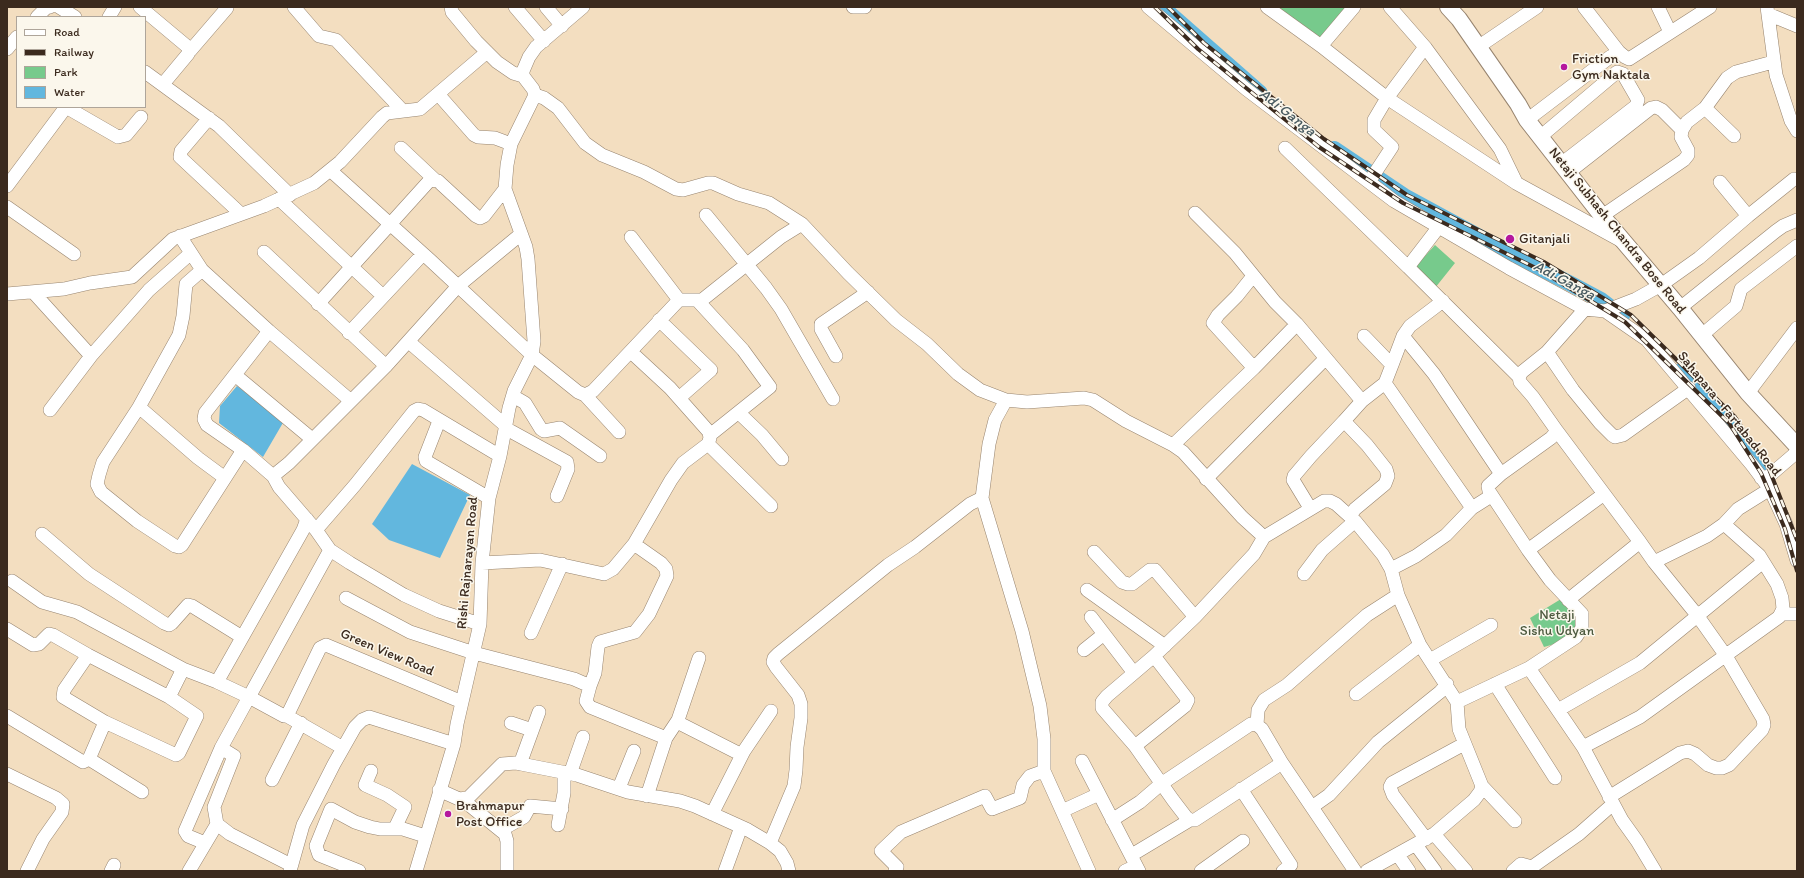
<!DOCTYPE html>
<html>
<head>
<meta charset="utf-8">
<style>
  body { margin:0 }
  #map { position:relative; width:1804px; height:878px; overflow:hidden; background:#f3dec0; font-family:Itim,sans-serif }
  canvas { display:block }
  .frame { position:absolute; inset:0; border:8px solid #3b2a1e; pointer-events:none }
  .legend { position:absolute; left:16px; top:16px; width:130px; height:92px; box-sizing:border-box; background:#fbf7ec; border:1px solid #aea59a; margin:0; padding:5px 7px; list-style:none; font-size:12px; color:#3b2a1e }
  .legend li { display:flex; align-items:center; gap:8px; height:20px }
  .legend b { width:20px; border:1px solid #aea59a }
</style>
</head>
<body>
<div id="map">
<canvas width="1804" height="878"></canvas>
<div class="frame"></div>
<ul class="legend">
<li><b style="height:5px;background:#fff"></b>Road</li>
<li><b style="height:5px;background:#3b2a1e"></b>Railway</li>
<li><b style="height:11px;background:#77ca8c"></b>Park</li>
<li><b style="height:11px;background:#62b7de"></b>Water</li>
</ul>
</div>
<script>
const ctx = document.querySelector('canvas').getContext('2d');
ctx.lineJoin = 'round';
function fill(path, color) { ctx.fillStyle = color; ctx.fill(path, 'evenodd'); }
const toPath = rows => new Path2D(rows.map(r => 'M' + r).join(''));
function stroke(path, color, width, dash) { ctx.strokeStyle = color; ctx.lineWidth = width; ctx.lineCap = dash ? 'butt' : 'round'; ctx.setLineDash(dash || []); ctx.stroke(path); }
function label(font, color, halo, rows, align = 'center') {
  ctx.font = font + ' Itim,sans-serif'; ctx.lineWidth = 3; ctx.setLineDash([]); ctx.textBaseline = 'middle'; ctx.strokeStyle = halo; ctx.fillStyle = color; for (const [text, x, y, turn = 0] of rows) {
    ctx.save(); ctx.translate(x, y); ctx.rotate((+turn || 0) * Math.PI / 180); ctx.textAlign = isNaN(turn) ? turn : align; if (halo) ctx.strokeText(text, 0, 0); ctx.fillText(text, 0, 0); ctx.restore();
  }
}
fill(toPath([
  [1273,7,1347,7,1321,44],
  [1435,245,1455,263,1435,288,1414,268],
  [1561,599,1575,606,1582,628,1565,641,1544,647,1530,618]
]), '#77ca8c');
fill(toPath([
  [237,386,284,421,263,457,219,423,220,406],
  [412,464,470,495,440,558,389,540,372,524]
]), '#62b7de');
stroke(toPath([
  [1162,7,1260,93],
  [1334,149,1404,196,1485,240,1573,285,1601,300,1622,316],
  [1681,371,1730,426,1762,469]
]), '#62b7de', 16);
const minor = toPath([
  [59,7,75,17],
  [140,7,189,48,188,54,163,84],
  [294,7,319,36,336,40,402,110],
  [451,7,452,12,476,41,497,62,513,73,523,76],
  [515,7,544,41],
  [546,7,562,26],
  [853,7,865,7],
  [1148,7,1246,89,1394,201,1509,268,1585,309,1605,311,1636,299,1661,285,1699,258,1748,216,1720,182],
  [1267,7,1321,46],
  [1354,7,1321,46,1387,98,1516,183,1620,240],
  [1390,7,1425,47,1500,149,1516,182],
  [1584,7,1619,52],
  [1658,7,1670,32],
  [1767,7,1776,75,1791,121,1797,131],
  [1768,14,1797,26],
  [37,17,46,8,50,7],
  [109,17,115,7],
  [1478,47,1537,7],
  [7,49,17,37],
  [190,51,227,8],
  [145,72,219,126,290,195],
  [438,94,474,135,478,137,495,138,511,144],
  [535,95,544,98,558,108,585,143,602,155,644,172,676,189,683,190,708,183,713,183,738,194,769,203,802,224,848,273,896,320,927,344,958,374,980,390,1006,400,1027,402,1084,398,1093,400,1126,421,1173,445,1183,452,1242,517,1264,537,1324,501,1330,501,1336,504,1355,521,1383,555,1391,569,1398,595,1420,645,1457,702,1529,668],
  [66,107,118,137,126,135,141,117],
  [1705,108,1734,136],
  [209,118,181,151,180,157,241,214],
  [1527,120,1610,57,1619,52,1625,57,1629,59,1710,7],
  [1540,137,1617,72,1623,74,1638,100,1636,106,1561,164],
  [401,148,434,179],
  [1285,148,1408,267],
  [330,170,430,260,532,355,578,392,585,395,593,391,679,300,702,300,781,237,802,224],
  [1568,173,1651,108,1656,107,1662,110,1682,130],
  [1369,182,1392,147,1374,130,1374,120,1387,98,1425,47],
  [7,186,66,107],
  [279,199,383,296],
  [7,207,74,254],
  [1195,213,1235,253,1275,302,1297,324,1362,401,1385,383,1392,365,1364,336],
  [706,215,766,288,781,309,833,399],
  [1602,216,1684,160,1688,155,1688,150,1681,137,1682,130,1687,122,1705,108,1727,78,1736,72,1773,62],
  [1748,216,1794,179],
  [1438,228,1408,267,1519,377],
  [180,236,202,270,269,331,351,401],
  [631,237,679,300],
  [264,252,386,366],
  [1253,276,1237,296,1218,315,1213,323,1254,368],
  [33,292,91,356,149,290,191,253],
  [7,294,64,289,90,283,132,277,173,239,264,206,314,183,340,162,382,117,387,113,420,109,487,52],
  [697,300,743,350,770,387,710,435],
  [318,304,430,180,438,181,476,216,480,218,484,216,505,189],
  [1680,308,1776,231,1783,226,1797,220],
  [1585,309,1547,352,1522,372,1519,377,1520,382,1533,397,1557,431,1551,438,1501,474,1488,486,1489,491,1528,550,1550,580,1582,614,1582,628,1576,637,1529,668,1583,747,1622,820,1637,841,1655,871],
  [1605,311,1647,340,1752,465,1770,489,1786,524,1797,561],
  [659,320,711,370,679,398],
  [269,331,205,413,204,419,207,425,243,450,273,476],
  [349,333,423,254],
  [1702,335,1736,306,1741,289,1797,246],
  [1403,336,1434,374,1501,474],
  [409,342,506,426],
  [1547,352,1573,390,1600,423,1612,435,1615,437,1623,435,1689,388],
  [836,356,821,329,821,324,868,292],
  [1392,365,1403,336,1410,326,1443,301],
  [235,375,312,439],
  [1385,383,1472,508],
  [1748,393,1797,328],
  [585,395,619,432],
  [513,396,525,403,541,429,544,431,560,428,600,456],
  [139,407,179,335,183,316,186,284,202,270],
  [50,410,91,356],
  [739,413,762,435,782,459],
  [439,421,425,457,426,461,489,498],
  [1344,421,1362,401],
  [505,428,567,462,568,469,557,496],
  [1557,431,1640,542],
  [708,444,771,506],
  [1173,445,1254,368,1297,324],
  [225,478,198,458,139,407,103,462,99,475,97,484,101,492,137,521,175,546,179,547,182,545,243,450],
  [1761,478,1769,476,1797,452],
  [1206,479,1325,359],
  [982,498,1022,631,1040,706,1044,739,1044,771],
  [1310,508,1293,480,1294,476,1311,456,1344,421,1367,445,1386,469,1388,476,1385,484,1355,509,1350,516],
  [307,519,303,530,217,682,249,697,330,550],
  [316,530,355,485,414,411,418,409,423,410,500,456],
  [42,534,89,574,164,623,169,625,172,623,188,605,192,606,242,637],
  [1264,537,1254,554,1195,617,1154,656,1107,696,1102,702,1102,708,1135,746,1173,800,1186,817,1190,820,1195,820,1282,763,1355,871],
  [1528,550,1604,494],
  [1094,552,1122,582,1128,584,1132,584,1150,570,1155,570,1195,617],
  [482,563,540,560,604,574,613,569,634,544,671,480,683,463,708,444,710,438,709,432,670,388,631,352],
  [1391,569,1416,556,1446,535,1472,508,1491,496],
  [1304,574,1322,550,1355,521],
  [12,581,42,602,77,612,183,669],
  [1087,590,1165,646],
  [346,598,410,632,474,653,574,679,590,686,586,701,590,707,666,738,647,796],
  [1568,600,1640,542,1654,562,1707,536,1724,524,1738,509,1770,489],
  [1781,614,1797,614],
  [1091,617,1134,673],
  [480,624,439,611,404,595,350,563,330,550,316,530,279,487,273,476,289,463,386,366,458,286,521,234],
  [7,629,33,645,39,644,49,634,53,635,88,655],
  [531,633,562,564],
  [1084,650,1104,634],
  [1430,660,1491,625],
  [1495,684,1555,778],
  [590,686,595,673,598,647,600,642,635,632,649,614,667,576,666,569,661,563,634,544],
  [1356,694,1420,645],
  [169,697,197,716,179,753,176,755,105,722,63,697,64,690,88,655,169,697,183,669,217,682],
  [1558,710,1640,663,1763,562],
  [7,716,83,762,89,759,105,722],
  [287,716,343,748],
  [677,722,742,755],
  [511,723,532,730],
  [1257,725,1258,710,1264,700,1287,685,1367,615,1398,595],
  [666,738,678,720,699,658],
  [1135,746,1185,706,1188,700,1154,656],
  [1583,747,1640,717,1779,617,1783,609,1782,598,1777,584,1759,555,1724,524],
  [221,748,234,756,214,807,217,824,230,834,291,865],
  [89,759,142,792],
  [1082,761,1139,871],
  [520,764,539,712],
  [371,771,365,785,387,795,405,807,395,828],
  [7,774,56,798,63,804,62,812,43,839,27,871],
  [570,774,583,737],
  [272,780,301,723],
  [1482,786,1515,821],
  [619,788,634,751],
  [1241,789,1291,865,1283,871],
  [439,790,459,799,468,798,502,764,516,763,577,775,628,792,680,801,695,806,748,830,770,843,780,851,787,863,789,871],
  [1609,797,1680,753,1688,751,1695,754,1708,765,1716,768,1722,768,1729,765,1762,730,1764,725,1763,719,1726,656,1697,615,1654,562],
  [463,800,505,834,507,841,507,871],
  [1312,807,1329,795,1378,742,1440,692,1447,684],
  [1062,811,1099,794],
  [712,814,744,751,771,711],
  [1112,820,1140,802,1161,784,1251,724,1257,725,1262,729,1282,763],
  [558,825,564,793,564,773],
  [501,830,524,817,530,806,562,809],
  [1434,834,1466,871],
  [1426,839,1393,795,1390,787,1392,783,1464,744],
  [205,843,188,836,185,831,221,748,249,697,284,716,287,716,320,648,326,645,462,702],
  [770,843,794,786,796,770,797,747,801,718,801,704,798,695,776,667,773,662,774,658,778,654,888,565,915,547,970,504,982,498,989,444,995,420,1006,400],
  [1416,845,1435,871],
  [1135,853,1190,820],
  [1398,855,1409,871],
  [111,871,114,865],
  [189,871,217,824],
  [290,871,303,825,334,764,355,727,362,720,369,717,454,744],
  [359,871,319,855,316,846,331,809,355,822,370,827,380,829,403,829,425,836],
  [416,871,454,744,457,724,480,624,482,563,489,498,500,456,509,408,514,391,532,355,534,341,528,259,526,247,505,189,507,165,511,144,535,95,533,89,523,76,523,71,529,57,536,47,583,7],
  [725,871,741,827],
  [895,871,897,867,881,851,901,832,985,796,992,809,1020,798,1023,785,1030,776,1044,771,1089,871],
  [1125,871,1136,866],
  [1201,871,1243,841],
  [1367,871,1434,834,1474,800,1480,792,1482,786,1459,729,1457,702],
  [1513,871,1521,864,1532,867,1579,834,1613,804]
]);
const major = toPath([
  [1448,7,1459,19,1518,104,1527,120,1602,216,1680,308,1748,393,1797,446]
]);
stroke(minor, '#97846f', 14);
stroke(major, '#97846f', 18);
stroke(minor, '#fff', 13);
stroke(major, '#fff', 16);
const rail = toPath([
  [1155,7,1198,49,1319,147,1403,203,1540,270,1625,322,1729,423,1761,473,1785,529,1797,571],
  [1168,7,1204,43,1324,139,1407,195,1544,262,1631,315,1735,417,1769,469,1797,540]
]);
stroke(rail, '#3b2a1e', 4);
stroke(rail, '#fbf7ec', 2.5, [8]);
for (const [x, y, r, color] of [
  [1564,67,4,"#b5179e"],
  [1510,239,5,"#b5179e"],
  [448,814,4,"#b5179e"]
]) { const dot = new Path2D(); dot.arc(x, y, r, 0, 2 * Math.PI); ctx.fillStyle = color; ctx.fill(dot); stroke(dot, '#fbf7ec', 1.5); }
label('14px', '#3b2a1e', '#fbf7ec', [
  ["Friction",1572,59],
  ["Gym Naktala",1572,75],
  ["Gitanjali",1519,239],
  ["Brahmapur",456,806],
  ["Post Office",456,822]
], 'left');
label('14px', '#3b2a1e', '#fbf7ec', [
  ["Netaji Subhash Chandra Bose Road",1617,231,51],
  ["Sahapara - Fartabad Road",1729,414,51],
  ["Rishi Rajnarayan Road",468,563,-85],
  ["Green View Road",387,653,23]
]);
label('14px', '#4d5a3f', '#fbf7ec', [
  ["Netaji",1557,615],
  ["Sishu Udyan",1557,631]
]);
label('italic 15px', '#495b61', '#fbf7ec', [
  ["Adi Ganga",1287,113,38],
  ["Adi Ganga",1564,281,28]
]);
</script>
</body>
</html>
